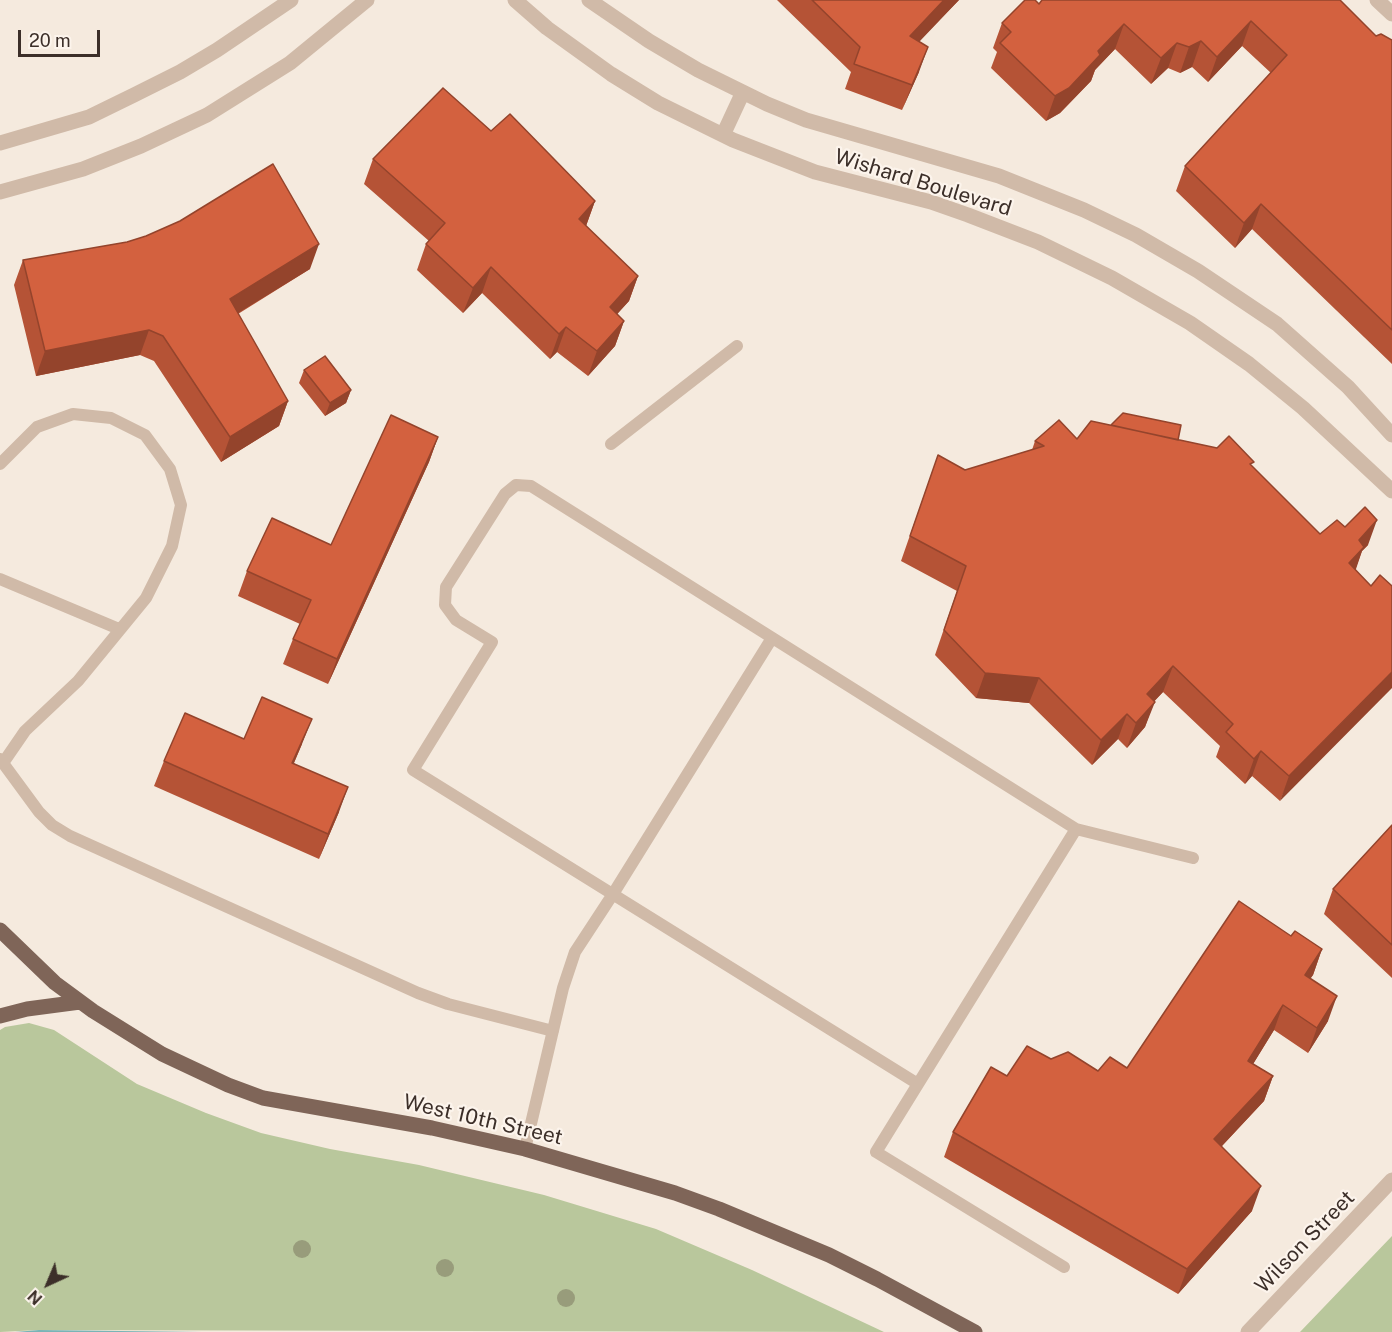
<!DOCTYPE html>
<html>
<head>
<meta charset="utf-8">
<style>
  body { margin:0 }
  #map { position:relative; width:1392px; height:1332px; overflow:hidden; background:#f5eade; font-family:"Public Sans",sans-serif }
  canvas { display:block }
  .north { position:absolute; left:18px; top:1254px; width:60px; height:60px; -webkit-text-stroke:4px #fcf4ec; paint-order:stroke; rotate:224deg; font-size:16px; font-weight:700; line-height:24px; text-align:center; color:#3c2f29 }
  .north::after { content:''; display:block; margin:auto; width:21px; height:27px; background:#3c2f29; clip-path:polygon(50% 0,100% 100%,50% 72%,0 100%) }
  .scale { position:absolute; left:18px; top:30px; width:82px; height:27px; box-sizing:border-box; border:3px solid #3c2f29; border-top:0; padding-left:8px; font-size:18px; line-height:21px; white-space:nowrap; color:#3c2f29; -webkit-text-stroke:4px #fcf4ec; paint-order:stroke }
</style>
</head>
<body>
<div id="map">
<canvas width="1392" height="1332"></canvas>
<div class="north">N</div>
<div class="scale">20 m</div>
</div>
<script>
const ctx = document.querySelector('canvas').getContext('2d');
ctx.lineJoin = 'round';
function fill(path, color) { ctx.fillStyle = color; ctx.fill(path, 'evenodd'); }
const toPath = rows => new Path2D(rows.map(r => 'M' + r).join(''));
function stroke(path, color, width, dash) { ctx.strokeStyle = color; ctx.lineWidth = width; ctx.lineCap = dash ? 'butt' : 'round'; ctx.setLineDash(dash || []); ctx.stroke(path); }
function label(font, color, halo, rows, align = 'center') {
  ctx.font = font + ' "Public Sans",sans-serif'; ctx.lineWidth = 4.5; ctx.setLineDash([]); ctx.textBaseline = 'middle'; ctx.strokeStyle = halo; ctx.fillStyle = color; for (const [text, x, y, turn = 0] of rows) {
    ctx.save(); ctx.translate(x, y); ctx.rotate((+turn || 0) * Math.PI / 180); ctx.textAlign = isNaN(turn) ? turn : align; if (halo) ctx.strokeText(text, 0, 0); ctx.fillText(text, 0, 0); ctx.restore();
  }
}
fill(toPath([
  [29,1023,54,1030,137,1084,206,1113,261,1133,330,1149,419,1165,544,1195,656,1229,752,1270,884,1332,39,1330,0,1332,0,1030,5,1027],
  [1392,1236,1392,1332,1300,1332]
]), '#b9c79c');
fill(toPath([
  [39,1330,202,1332,15,1332]
]), '#79b4b6');
stroke(toPath([
  [611,444,737,346],
  [0,464,37,427,73,414,111,418,145,435,170,469,181,505,172,546,146,598,78,681,25,731,3,763],
  [0,579,119,629],
  [0,759,39,812,52,825,70,836,418,993,448,1004,553,1031],
  [1076,829,918,1084,413,770,492,642,456,620,445,605,446,587,505,494,516,485,531,486,1076,829,1193,858],
  [918,1084,876,1152,1064,1267],
  [525,1149,563,988,575,952,613,894,772,638]
]), '#d0baa8', 12);
stroke(toPath([
  [515,0,547,28,611,74,658,103,733,140,815,172,931,202,968,215,1038,242,1112,278,1190,323,1249,364,1303,408,1392,491],
  [589,0,649,41,698,70,767,104,806,120,999,176,1084,210,1136,235,1198,271,1277,324,1348,387,1392,435],
  [1377,0,1392,14],
  [723,135,743,92],
  [1248,1332,1392,1180]
]), '#d0baa8', 15);
stroke(toPath([
  [0,143,89,117,134,95,180,72,217,50,291,0],
  [0,192,83,169,141,146,207,115,290,63,367,0]
]), '#d0baa8', 15);
stroke(toPath([
  [0,930,55,983,93,1011,162,1054,228,1085,263,1098,432,1128,525,1149,675,1193,719,1209,829,1255,877,1279,975,1332],
  [0,1016,27,1009,80,1002]
]), '#7f6558', 15);
ctx.fillStyle = '#989c7b';
for (const [x, y] of [
  [302,1249],
  [445,1268],
  [566,1298]
]) { ctx.beginPath(); ctx.arc(x, y, 9, 0, 2 * Math.PI); ctx.fill(); }
fill(toPath([
  [777,0,959,0,919,41,919,72,902,110,845,89,851,72],
  [1340,0,1376,36,1392,40,1392,364,1252,229,1235,248,1176,191,1185,166,1271,73,1242,46,1208,82,1192,67,1180,73,1168,68,1151,84,1115,49,1095,70,1091,81,1060,113,1046,121,991,68,997,52,993,48,1002,23,1039,4],
  [491,131,595,201,586,226,638,276,629,301,617,314,624,321,615,346,588,376,557,352,550,359,482,293,463,313,417,270,426,244,429,241,364,184,373,159],
  [23,260,310,269,238,314,288,401,279,426,221,462,154,361,140,355,36,376,14,285],
  [304,370,351,390,346,403,325,416,299,383],
  [438,437,429,462,328,684,283,664,293,639,300,624,238,596,247,571,331,545],
  [1077,439,1178,440,1253,467,1320,534,1345,527,1368,545,1362,551,1355,570,1371,586,1280,801,1252,776,1245,784,1216,757,1220,746,1163,692,1154,701,1145,727,1127,748,1118,739,1092,765,1029,703,976,698,935,655,957,591,901,561,938,455,965,470,1032,450,1035,441],
  [244,739,302,744,294,763,339,812,319,859,154,786,164,761],
  [1392,825,1392,978,1324,914,1333,889],
  [1291,936,1322,949,1313,975,1310,978,1328,1021,1308,1053,1274,1030,1253,1064,1273,1076,1264,1101,1222,1146,1252,1211,1178,1294,944,1157,953,1132,1007,1076,1051,1059,1098,1071,1127,1068]
]), '#b55336');
fill(toPath([
  [944,0,959,0,901,61,910,36],
  [1251,21,1242,46,1208,82,1217,57],
  [1124,24,1115,49,1095,70,1091,81,1060,113,1046,121,1055,96],
  [1201,41,1192,67,1180,73,1189,47],
  [1177,43,1168,68,1151,84,1161,58],
  [928,47,919,72,902,110,912,85],
  [595,201,586,226,579,219],
  [1261,204,1252,229,1235,248,1244,223],
  [319,244,310,269,220,324,230,299],
  [491,267,482,293,463,313,473,288],
  [638,276,629,301,601,332,610,307],
  [624,321,615,346,588,376,597,351],
  [566,327,557,352,550,359,559,334],
  [149,330,140,355,36,376,45,351],
  [351,390,346,403,325,416,330,403],
  [288,401,279,426,221,462,230,437],
  [438,437,429,462,328,684,337,659],
  [1377,520,1368,545,1362,551,1355,572,1349,563,1359,540],
  [1173,666,1163,692,1138,719,1147,694],
  [1392,672,1392,688,1280,801,1289,776],
  [985,673,1039,678,1029,703,976,698],
  [1155,702,1145,727,1127,748,1136,723],
  [1127,714,1118,739,1092,765,1101,740],
  [312,719,302,744,283,788,292,763],
  [1261,751,1252,776,1245,784,1254,759],
  [348,787,339,812,319,859,328,834],
  [1322,949,1313,975,1296,1000,1305,975],
  [1337,996,1328,1021,1308,1053,1317,1028],
  [1283,1005,1274,1030,1239,1087,1248,1061],
  [1273,1076,1264,1101,1205,1164,1214,1139],
  [1261,1186,1252,1211,1178,1294,1187,1269]
]), '#94442c');
const building = toPath([
  [812,0,944,0,910,36,928,47,912,85,854,64,860,47,812,0],
  [1025,0,1035,0,1039,4,1042,0,1340,0,1376,36,1381,34,1392,40,1392,330,1261,204,1244,223,1185,166,1287,55,1251,21,1217,57,1201,41,1189,47,1177,43,1161,58,1124,24,1098,51,1100,55,1069,88,1055,96,1000,43,1011,32,1002,23,1025,0],
  [443,88,491,131,510,114,595,201,579,219,638,276,610,307,624,321,597,351,566,327,559,334,491,267,473,288,426,244,445,223,373,159,443,88],
  [273,164,319,244,230,299,288,401,230,437,163,336,149,330,45,351,23,260,127,242,146,236,180,221,273,164],
  [325,356,351,390,330,403,304,370,325,356],
  [1123,413,1181,425,1178,440,1111,425,1123,413],
  [391,415,438,437,337,659,293,639,311,600,247,571,272,518,331,545,391,415],
  [1059,420,1077,439,1091,421,1217,448,1229,436,1254,462,1250,464,1320,534,1337,520,1345,527,1365,507,1377,520,1359,540,1364,547,1349,563,1371,586,1380,575,1392,586,1392,672,1289,776,1261,751,1254,759,1226,732,1233,724,1173,666,1147,694,1155,702,1136,723,1127,714,1101,740,1039,678,985,673,944,630,966,566,910,536,938,455,965,470,1044,446,1035,441,1059,420],
  [262,697,312,719,292,763,348,787,328,834,164,761,185,713,244,739,262,697],
  [1392,825,1392,945,1333,889,1392,825],
  [1239,901,1291,936,1295,931,1322,949,1305,975,1337,996,1317,1028,1283,1005,1248,1061,1273,1076,1214,1139,1261,1186,1187,1269,953,1132,991,1067,1007,1076,1027,1046,1051,1059,1068,1052,1098,1071,1110,1057,1127,1068,1239,901]
]);
fill(building, '#d3613f');
stroke(building, '#94442c', 1.5);
label('21px', '#3c2f29', '#fcf4ec', [
  ["Wishard Boulevard",923,183,17],
  ["West 10th Street",483,1120,13],
  ["Wilson Street",1305,1242,-46]
]);
</script>
</body>
</html>
